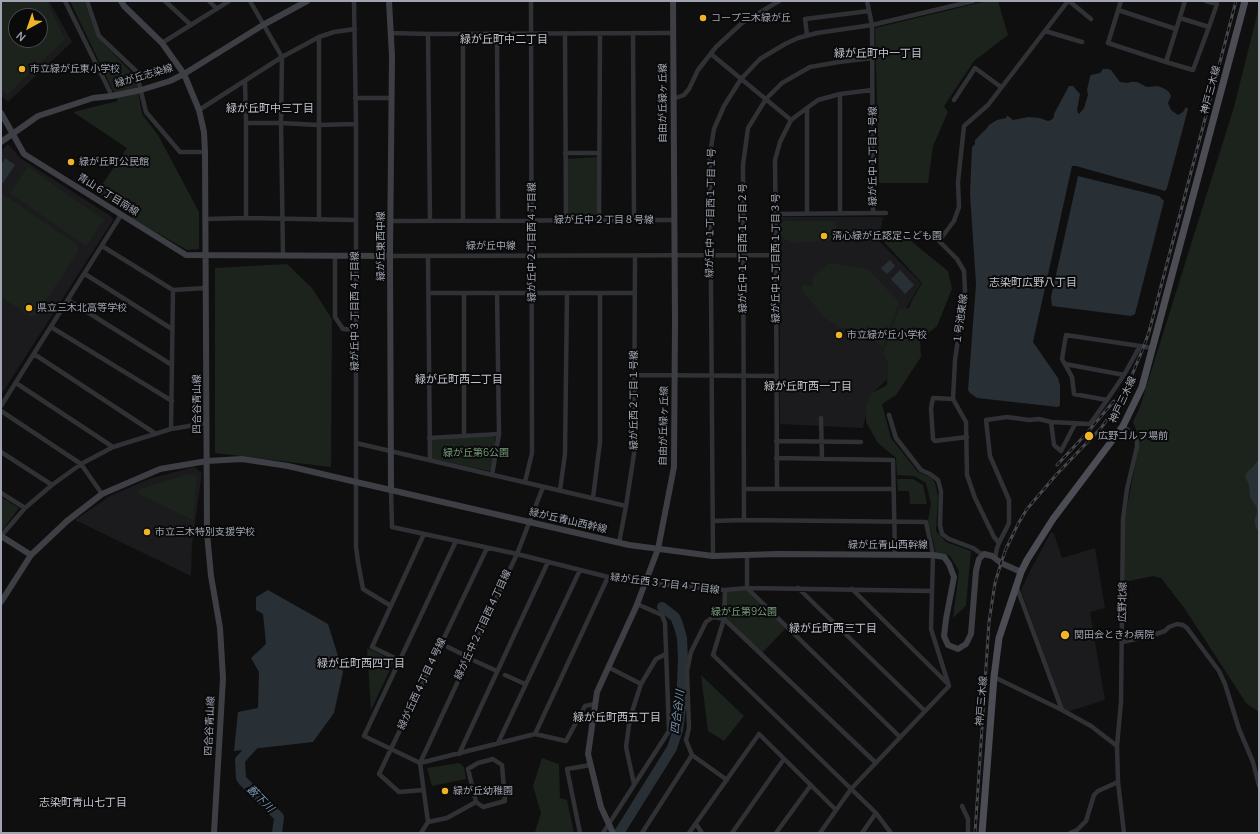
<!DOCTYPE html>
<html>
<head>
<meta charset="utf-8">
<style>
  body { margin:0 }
  #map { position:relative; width:1260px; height:834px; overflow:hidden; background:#0f0f10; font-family:Manrope,sans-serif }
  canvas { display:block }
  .frame { position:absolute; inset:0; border:2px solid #a0a5b1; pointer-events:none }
  .north { position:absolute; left:8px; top:8px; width:40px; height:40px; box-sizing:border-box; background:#0a0a0b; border:1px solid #46484d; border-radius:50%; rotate:220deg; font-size:11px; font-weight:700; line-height:16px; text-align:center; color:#a0a5b1 }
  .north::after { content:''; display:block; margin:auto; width:14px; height:18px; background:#f0b427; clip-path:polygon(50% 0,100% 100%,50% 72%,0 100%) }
</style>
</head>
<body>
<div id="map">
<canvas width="1260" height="834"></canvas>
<div class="frame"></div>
<div class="north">N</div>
</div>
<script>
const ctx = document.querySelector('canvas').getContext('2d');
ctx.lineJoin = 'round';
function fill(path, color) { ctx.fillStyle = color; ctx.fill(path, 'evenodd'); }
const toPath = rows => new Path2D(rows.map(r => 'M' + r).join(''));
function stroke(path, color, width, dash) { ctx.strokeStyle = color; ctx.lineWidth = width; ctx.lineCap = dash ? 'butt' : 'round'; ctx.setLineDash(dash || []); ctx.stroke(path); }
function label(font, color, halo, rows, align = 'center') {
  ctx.font = font + ' Manrope,"Noto Sans JP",sans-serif'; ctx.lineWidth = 4; ctx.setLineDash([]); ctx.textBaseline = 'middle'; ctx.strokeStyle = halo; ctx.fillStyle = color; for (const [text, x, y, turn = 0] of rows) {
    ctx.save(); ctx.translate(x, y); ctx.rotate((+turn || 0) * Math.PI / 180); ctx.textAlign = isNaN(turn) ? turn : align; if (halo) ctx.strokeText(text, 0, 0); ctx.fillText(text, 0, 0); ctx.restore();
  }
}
fill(toPath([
  [1,1,49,1,72,42,8,102,1,96],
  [16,16,40,16,40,40,16,40],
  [8,144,20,158,112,217,113,220,1,395,1,151],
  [780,217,883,217,879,241,921,283,903,314,890,376,870,396,863,428,780,424],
  [194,467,202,473,192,544,191,576,75,520,110,496,149,479],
  [1051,532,1054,534,1062,558,1095,548,1105,608,1090,612,1105,700,1066,712,1063,709,1021,590,1031,569]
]), '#1b1b1d');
fill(toPath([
  [1,1,46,1,65,39,7,95,1,89],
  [16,16,40,16,40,40,16,40],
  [70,1,84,1,99,39,131,72,137,84,142,114,158,135,199,212,199,249,187,250,133,219,131,214,97,192,127,148,73,112,118,101],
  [987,1,998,1,1008,35,974,61,944,106,948,112,933,146,928,183,879,183,875,28],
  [1259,7,1259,712,1246,703,1185,609,1161,578,1153,576,1124,582,1125,517,1140,440,1133,422,1140,407,1234,107],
  [599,157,599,220,566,220,565,159],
  [28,167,104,220,86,246,10,193],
  [1,193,76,244,79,250,37,314,32,317,1,297],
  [781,221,836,221,837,240,792,243,780,236],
  [894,231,911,241,948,271,952,289,937,326,920,340,921,357,896,395,882,404,891,438,918,472,931,477,935,483,938,496,936,531,946,542,971,551,966,606,953,618,959,571,950,556,936,553,928,520,931,504,926,483,914,476,897,475,896,458,878,443,866,422,866,409,870,394,887,385,888,364,883,353,899,309,909,308,911,302,922,283,882,240],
  [829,263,868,269,899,302,883,347,856,328,840,328,825,318,802,290,802,285,812,286,814,276],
  [287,264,312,288,332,319,331,467,215,453,215,268],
  [493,436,496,438,491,470,489,471,433,459,432,457,431,441,433,440],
  [189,474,197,476,193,520,139,494,137,490],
  [897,479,913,479,923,485,927,504,910,504,909,491,898,491],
  [1,497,19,508,1,532],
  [747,588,787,627,761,654,724,619,725,590],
  [367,648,394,661,371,710],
  [701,675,744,716,724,741,708,731],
  [542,758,559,764,560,798,567,800,574,833,505,833,535,832,541,813,533,786],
  [459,763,464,767,466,779,432,786,427,768]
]), '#1b231c');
fill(toPath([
  [1103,69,1108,69,1111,70,1120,82,1128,83,1130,82,1137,82,1147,87,1158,86,1165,89,1169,92,1171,96,1168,103,1171,110,1178,115,1183,112,1186,107,1188,109,1167,188,1165,191,1076,166,1072,166,1033,342,1058,378,1060,385,1060,405,1058,407,977,398,970,393,968,390,976,284,970,194,972,147,975,144,975,140,987,128,989,125,997,120,1006,118,1007,116,1008,116,1013,120,1028,117,1040,118,1048,121,1051,120,1054,117,1054,114,1069,86,1073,86,1080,94,1077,110,1078,113,1079,114,1084,108,1088,95,1087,90,1090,77,1091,75,1100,73],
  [5,158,15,165,3,183,1,181,1,165],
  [1078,176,1159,196,1164,201,1135,314,1131,316,1052,306,1051,297],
  [890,260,895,266,887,274,881,268],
  [900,270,914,285,905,294,891,279],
  [1257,461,1259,461,1259,531,1256,528,1255,524,1255,518,1257,514,1257,508,1250,497,1249,485,1245,476,1248,471,1253,467],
  [268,590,328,624,343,672,334,713,313,742,234,751,238,712,258,708,259,672,251,658,266,644,263,614,256,610,256,597]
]), '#282f35');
stroke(toPath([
  [259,739,240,760,241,778,243,781,279,817,277,833],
  [619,833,672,748,678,730,681,708,683,659,682,638,678,624,675,617,662,607]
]), '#282f35', 10);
stroke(toPath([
  [65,1,112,96],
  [87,1,99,36,136,71,146,112,180,152,205,152],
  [165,1,191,25],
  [209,1,217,9],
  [250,1,282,57,281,123,283,256],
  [354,1,356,124,356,547,358,562,363,589,391,606],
  [1069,1,1091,19],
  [1121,1,1108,43,1166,62,1185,1],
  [1118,10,1176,29],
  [1180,18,1209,27,1217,4,1206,1],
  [1045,31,1082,42],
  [390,33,428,34,673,33],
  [565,33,566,220],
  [633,33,634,220],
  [428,34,430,220],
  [463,34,463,220],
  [497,34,498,220],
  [807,35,805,19,869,11],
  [319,37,319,220],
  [162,43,229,1],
  [711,54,791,120],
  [1166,62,1193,70,1209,27],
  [245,81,246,123,246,218],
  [840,94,840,213],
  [355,98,391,98],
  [673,99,684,95,689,89,698,70,716,47,742,23,779,1],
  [954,100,975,68,1001,87],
  [807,108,807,213],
  [199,110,282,57,319,37,334,32,355,29],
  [246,123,281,123,318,125,356,124],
  [565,153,599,153],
  [873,213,886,213],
  [775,214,873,213,872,25,867,1],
  [206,219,246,218,356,220],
  [599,220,600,33],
  [391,221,674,220],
  [102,246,173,290,206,288],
  [335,256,335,317,343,329,355,330],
  [390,256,776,255],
  [428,256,430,460],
  [85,274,172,329],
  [429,293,635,293],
  [68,300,172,365],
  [51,327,172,401],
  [34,354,156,434],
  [1065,364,1124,375],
  [635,375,776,376],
  [16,383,113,447],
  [953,399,933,398,931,408,933,439,935,441,967,437],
  [1107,400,1074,394,1072,377,1062,359,1066,335,1140,346],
  [1,406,121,215],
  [1,411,81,464,102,494],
  [889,415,896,438,921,470,930,474,938,480,941,491,940,525,942,534,949,539,973,548,983,555],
  [821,418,822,459],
  [1051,422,1054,445,1061,451,1075,424],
  [1123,426,1132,433,1137,440,1137,447,1127,489,1123,519,1121,702,1117,746,1118,782,1124,833],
  [171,429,173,290],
  [464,436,464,293],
  [429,438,499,434],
  [776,441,861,442],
  [356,443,626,506],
  [1,452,52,485],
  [776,458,893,460,895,555],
  [492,475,499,434,497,293],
  [525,482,532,453,531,1],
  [777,488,776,255,775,160,780,142,791,120,807,108,818,100,840,94,872,90],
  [744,489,894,489],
  [391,490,392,527,517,554,608,577,645,583,725,590,747,588,932,591],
  [560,490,565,454,567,293],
  [1,493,25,508],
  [593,498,600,442,600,293],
  [744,520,743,165,748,128,766,99,782,83,810,67,839,62,872,58],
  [713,521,744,520,926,522,933,555,931,629,949,686,851,789,820,833],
  [1,536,25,508,52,485,81,464,113,447,171,429,207,423],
  [619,543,626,506,634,454,635,256],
  [999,543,1009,523,1009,500,990,456,986,420,1007,417,1029,420,1039,419,1051,422,1090,424,1107,400,1124,375,1140,346,1152,348],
  [747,555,747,588,900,737],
  [713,556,710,154,714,129,724,106,741,79,760,59,785,44,798,38,817,33,872,25,973,1],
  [995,558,997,548,999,543,994,537,975,498,967,475,966,422,953,399,955,360,965,291,964,271,957,259,939,241,954,221,959,207,958,182,964,126,988,105,1068,1],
  [798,588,925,711],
  [1017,588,1062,710],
  [852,589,948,684],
  [725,590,724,619,713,655,876,813,891,833],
  [1122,642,1150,636,1165,631,1169,627,1177,624,1183,625,1187,628,1219,671,1225,684,1239,729,1253,762,1259,786],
  [448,647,468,657],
  [399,660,372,647,424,534],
  [475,661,497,671],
  [608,667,641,684],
  [505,675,525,684],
  [994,677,1062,710,1091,726,1117,746],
  [535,734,608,577],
  [498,743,580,570],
  [459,754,548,562],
  [692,755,727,780],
  [420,763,517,554,543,487],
  [420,763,364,736,456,541],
  [420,763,535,734,566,741,585,706,595,704],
  [420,763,428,822,421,833],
  [634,784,626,747,630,718,641,684,656,659,666,654],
  [423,790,399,792,379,774,487,548],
  [962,806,968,819,968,833],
  [428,822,447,818,476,802,483,807,505,801,502,765,493,759,478,763,468,769,476,802],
  [696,824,702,833],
  [580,833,567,769,591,765],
  [603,833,669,731,665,623,662,615,637,604],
  [642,833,692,755,686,740,689,728,687,671,691,652,706,622,713,617,724,619,876,763],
  [689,833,759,734,836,810],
  [732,833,784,759],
  [776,833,811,785],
  [862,833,876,813],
  [1070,833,1077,830,1086,821,1094,795,1098,791,1118,782]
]), '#303135', 4.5);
stroke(toPath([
  [121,1,124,6,162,43,184,74,199,110,204,132,205,152,207,533,211,576,220,628,223,678,214,833],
  [389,1,392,56,390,256,391,490],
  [1,113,24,154,186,255,390,256],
  [1,142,38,116,93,98,112,96,141,90,170,81,184,74,263,25,307,1],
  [1,536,31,555],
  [1,602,31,555,67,521,102,494,160,469,207,461,242,459,288,466,356,482,629,545,713,556,778,554,933,555,944,557,949,564,954,577,946,619,944,636,948,645,958,649,966,644,971,634,976,571,979,559,984,554,992,556,1001,563,1021,572],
  [613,833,601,807,588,754,597,692,636,607,658,549,674,467,675,322,673,1]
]), '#3e3f45', 6);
stroke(toPath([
  [982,833,994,677,999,638,1021,572,1027,560,1053,519,1123,426,1142,387,1245,1]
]), '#4c4d54', 7);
const rail = toPath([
  [1057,465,1086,434,1114,401],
  [1005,551,1018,524,1027,509,1056,475,1101,428,1112,413,1125,392,1144,346,1149,332,1236,1],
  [975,833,989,622,995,583,1001,563,1007,546]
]);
stroke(rail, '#47484e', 3);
stroke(rail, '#0a0a0b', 1.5, [4.5]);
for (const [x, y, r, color] of [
  [703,18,4,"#f0b427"],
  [22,69,4,"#f0b427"],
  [71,162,4,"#f0b427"],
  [824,236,4,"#f0b427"],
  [29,308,4,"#f0b427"],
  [839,335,4,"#f0b427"],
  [1089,436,5,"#f0b427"],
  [147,532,4,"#f0b427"],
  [1065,635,5,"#f0b427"],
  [445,791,4,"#f0b427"]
]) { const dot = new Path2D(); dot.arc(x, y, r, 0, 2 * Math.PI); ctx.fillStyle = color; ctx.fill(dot); stroke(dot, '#0a0a0b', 1.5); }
label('10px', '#a0a5b1', '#0a0a0b', [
  ["コープ三木緑が丘",711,18],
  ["市立緑が丘東小学校",30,69],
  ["緑が丘町公民館",79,162],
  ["清心緑が丘認定こども園",832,236],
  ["県立三木北高等学校",37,308],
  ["市立緑が丘小学校",847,335],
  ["広野ゴルフ場前",1098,436],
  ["市立三木特別支援学校",155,532],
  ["関田会ときわ病院",1074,635],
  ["緑が丘幼稚園",453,791]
], 'left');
label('10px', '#a0a5b1', '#0a0a0b', [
  ["緑が丘志染線",144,76,-16],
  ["神戸三木線",1211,90,-75],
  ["自由が丘緑ヶ丘線",663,103,-90],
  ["緑が丘中１丁目１号線",873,156,-90],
  ["青山６丁目南線",108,195,32],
  ["緑が丘中１丁目西１丁目１号",711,213,-89],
  ["緑が丘中２丁目８号線",604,220],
  ["緑が丘中２丁目西４丁目線",532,242,-90],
  ["緑が丘東西中線",381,246,-90],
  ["緑が丘中線",491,246],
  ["緑が丘中１丁目西１丁目２号",743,248,-90],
  ["緑が丘中１丁目西１丁目３号",776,258,-90],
  ["緑が丘中３丁目西４丁目線",355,311,-90],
  ["１号池東線",961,319,-82],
  ["緑が丘西２丁目１号線",634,400,-90],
  ["神戸三木線",1123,400,-65],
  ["四合谷青山線",197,404,-90],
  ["自由が丘緑ヶ丘線",664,426,-89],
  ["緑が丘青山西幹線",568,521,13],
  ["緑が丘青山西幹線",888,545],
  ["緑が丘西３丁目４丁目線",665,584,7],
  ["広野北線",1123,602,-89],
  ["緑が丘中２丁目西４丁目線",483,625,-65],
  ["緑が丘西４丁目４号線",422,684,-65],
  ["神戸三木線",982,701,-85],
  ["四合谷青山線",210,726,-87]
]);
label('10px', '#769d7a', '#0a0a0b', [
  ["緑が丘第6公園",476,453],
  ["緑が丘第9公園",744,612]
]);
label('11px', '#c1c4cd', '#0a0a0b', [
  ["緑が丘町中二丁目",504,40],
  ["緑が丘町中一丁目",878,54],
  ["緑が丘町中三丁目",270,109],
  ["志染町広野八丁目",1033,283],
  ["緑が丘町西二丁目",459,380],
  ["緑が丘町西一丁目",808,387],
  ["緑が丘町西三丁目",833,629],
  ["緑が丘町西四丁目",361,664],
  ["緑が丘町西五丁目",617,718],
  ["志染町青山七丁目",83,803]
]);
label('italic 11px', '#7691ad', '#0a0a0b', [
  ["四合谷川",678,712,-83],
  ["藪下川",260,799,45]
]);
</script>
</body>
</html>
